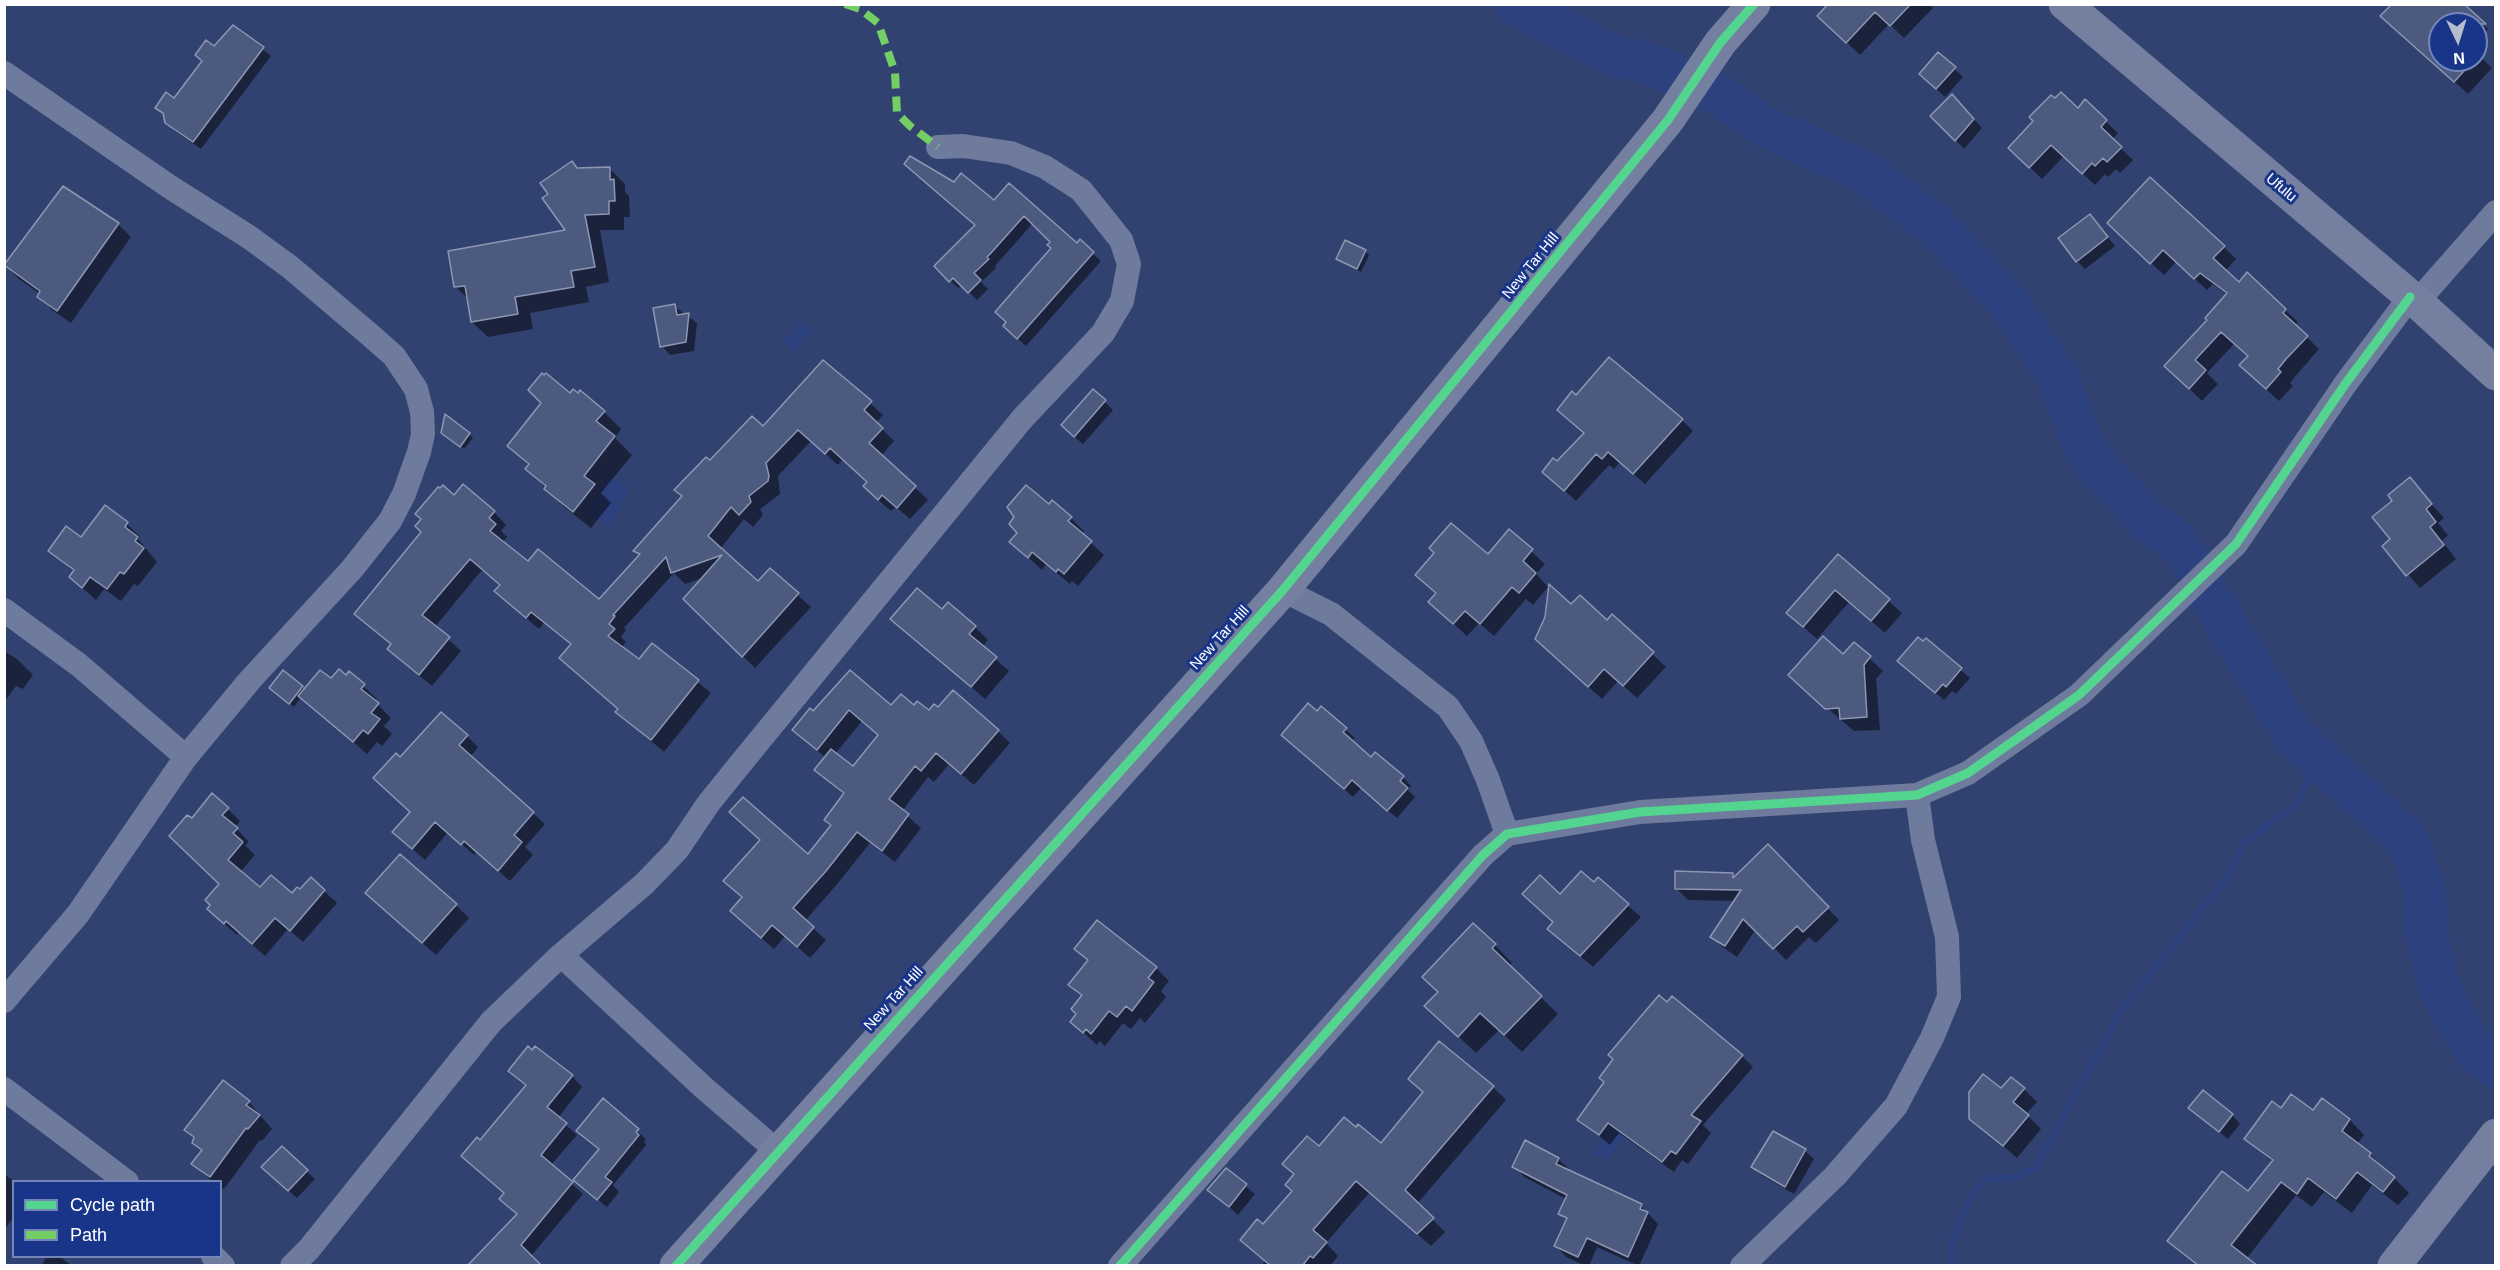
<!DOCTYPE html>
<html>
<head>
<meta charset="utf-8">
<style>
  body { margin:0 }
  #map { position:relative; width:2500px; height:1270px; overflow:hidden; background:#324270; font-family:Arial,sans-serif }
  canvas { display:block }
  .frame { position:absolute; inset:0; border:6px solid #fff; pointer-events:none }
  .legend { position:absolute; left:12px; top:1180px; width:210px; height:78px; box-sizing:border-box; background:#18358a; border:2px solid #7486b9; margin:0; padding:8px 10px; list-style:none; font-size:18px; color:#fff }
  .legend li { display:flex; align-items:center; gap:12px; height:30px }
  .legend b { width:30px; border:2px solid #7486b9 }
  .north { position:absolute; left:2428px; top:12px; width:60px; height:60px; box-sizing:border-box; background:#18358a; border:2px solid #7486b9; border-radius:50%; rotate:176deg; font-size:16px; font-weight:700; line-height:24px; text-align:center; color:#fff }
  .north::after { content:''; display:block; margin:auto; width:21px; height:27px; background:#b7bdcd; clip-path:polygon(50% 0,100% 100%,50% 72%,0 100%) }
</style>
</head>
<body>
<div id="map">
<canvas width="2500" height="1270"></canvas>
<div class="frame"></div>
<ul class="legend">
<li><b style="height:8px;background:#53d58f"></b>Cycle path</li>
<li><b style="height:8px;background:#74ce65"></b>Path</li>
</ul>
<div class="north">N</div>
</div>
<script>
const ctx = document.querySelector('canvas').getContext('2d');
ctx.lineJoin = 'round';
function fill(path, color) { ctx.fillStyle = color; ctx.fill(path, 'evenodd'); }
const toPath = rows => new Path2D(rows.map(r => 'M' + r).join(''));
function stroke(path, color, width, dash) { ctx.strokeStyle = color; ctx.lineWidth = width; ctx.lineCap = dash ? 'butt' : 'round'; ctx.setLineDash(dash || []); ctx.stroke(path); }
function label(font, color, halo, rows, align = 'center') {
  ctx.font = font + ' Arial,sans-serif'; ctx.lineWidth = 6; ctx.setLineDash([]); ctx.textBaseline = 'middle'; ctx.strokeStyle = halo; ctx.fillStyle = color; for (const [text, x, y, turn = 0] of rows) {
    ctx.save(); ctx.translate(x, y); ctx.rotate((+turn || 0) * Math.PI / 180); ctx.textAlign = isNaN(turn) ? turn : align; if (halo) ctx.strokeText(text, 0, 0); ctx.fillText(text, 0, 0); ctx.restore();
  }
}
fill(toPath([
  [801,321,812,331,794,351,783,341],
  [607,476,630,488,611,526,588,514],
  [1613,1122,1627,1133,1607,1161,1592,1152]
]), '#2d417f');
fill(toPath([
  [1830,4,1929,4,1933,8,1904,38,1889,24,1860,55,1832,29],
  [2394,4,2420,4,2430,14,2475,16,2488,29,2476,42,2476,24,2440,24,2440,60,2476,60,2476,53,2492,68,2468,94,2382,16],
  [234,27,271,56,201,149,175,131,157,107,174,100,203,62],
  [1938,54,1963,77,1945,97,1929,82],
  [1952,96,1982,128,1964,149,1932,116],
  [2085,102,2118,133,2112,140,2133,160,2120,173,2116,169,2108,177,2105,174,2095,185,2064,156,2042,179,2010,148,2078,110],
  [610,169,625,184,625,192,629,196,630,217,624,217,624,230,600,230,609,282,586,287,589,302,530,313,533,329,488,337,472,322,469,300,456,287,567,231,579,170],
  [954,184,994,202,1009,185,1077,245,1092,253,1101,261,1026,346,1013,334,1052,249,1052,242,1033,223,995,266,996,268,981,282,988,289,977,300,962,285,958,288,936,266,977,225],
  [63,188,118,224,131,237,71,323,52,310,39,297,40,294,19,279,6,266],
  [2090,216,2115,246,2085,269,2077,261],
  [2122,236,2224,247,2236,259,2225,271,2239,284,2285,310,2298,322,2295,326,2319,349,2299,372,2290,383,2293,386,2279,401,2254,378,2249,357,2234,344,2207,373,2218,384,2202,401,2179,379,2209,321,2227,295,2213,284,2207,290,2176,262,2164,275],
  [1365,251,1369,255,1361,272,1337,259],
  [674,306,697,323,694,351,670,355,662,346],
  [824,362,883,415,876,423,894,441,881,456,928,500,910,519,896,507,891,511,877,499,868,482,843,459,838,465,811,441,778,476,780,494,760,509,763,515,753,527,744,519,720,549,758,583,770,570,811,607,755,668,685,599,703,578,685,584,674,573,624,628,626,630,621,637,626,642,621,648,640,661,653,645,711,693,664,752,617,712,619,709,572,645,544,623,539,629,508,603,496,591,501,586,483,571,480,572,435,627,461,651,432,686,401,661,389,649,392,645,356,614,454,497,494,512,506,525,501,531,507,537,502,543,528,563,599,601,640,556,635,551,683,497,676,490,710,462,763,428],
  [1093,391,1113,410,1083,444,1071,434],
  [570,395,578,395,604,412,621,429,615,438,632,455,601,493,611,503,591,528,563,506,527,469,529,466,509,446],
  [1682,420,1693,431,1645,484,1620,462,1614,469,1609,465,1576,501,1544,472,1558,464,1585,433],
  [469,434,473,438,464,449,447,437],
  [2409,479,2444,518,2438,523,2448,535,2442,541,2456,559,2420,588,2384,547,2392,540,2394,501],
  [1049,506,1071,518,1084,531,1081,534,1104,555,1078,586,1072,581,1070,584,1046,564,1042,570,1011,542],
  [105,507,127,524,140,537,138,539,157,562,138,586,134,584,121,601,104,589,96,600,70,577,74,572,50,551,81,539],
  [1509,531,1545,564,1536,574,1548,587,1533,605,1526,599,1494,636,1479,623,1467,636,1430,602,1488,556],
  [1838,556,1902,613,1885,633,1849,602,1817,639,1788,613],
  [942,611,975,627,988,640,982,647,1009,671,985,699,892,619],
  [1612,616,1666,667,1637,698,1618,681,1602,699,1550,652,1607,622],
  [1926,640,1970,678,1956,694,1952,691,1944,700,1908,669],
  [1854,644,1883,671,1876,679,1880,730,1854,731,1804,688,1843,656],
  [4,651,17,659,33,675,23,689,16,686,4,702],
  [284,672,305,690,346,677,349,673,377,699,375,702,391,718,384,726,392,734,382,746,377,742,367,754,301,697,294,707,275,692],
  [850,672,892,707,914,707,998,731,1010,743,974,785,949,764,934,782,928,777,902,811,921,828,895,862,870,843,838,883,805,921,826,940,810,958,785,936,774,949,744,923,743,898,725,881,808,856,832,826,845,795,816,770,826,758,794,730,813,713],
  [862,721,879,736,853,768,835,754],
  [1321,708,1355,738,1351,741,1371,759,1403,777,1411,786,1408,790,1415,797,1397,818,1361,788,1353,797,1291,743],
  [467,736,478,747,470,757,545,824,525,847,533,855,510,881,476,852,474,855,448,832,425,860,406,843,412,812,400,759],
  [228,809,240,821,235,827,249,842,245,845,255,855,240,872,260,889,292,895,300,891,311,879,337,903,303,942,288,929,265,956,239,933,237,935,221,921,221,884,192,819],
  [1768,846,1839,920,1816,943,1809,937,1786,960,1756,929,1737,957,1724,948,1712,936,1735,901,1688,900,1676,888,1733,874,1736,877],
  [1598,879,1641,917,1593,967,1562,941,1555,922,1560,897,1594,884],
  [456,905,469,918,436,955,380,906],
  [1495,945,1512,963,1509,966,1558,1014,1522,1052,1499,1030,1476,1053,1426,1006],
  [1076,949,1156,968,1169,981,1161,991,1166,997,1145,1023,1140,1018,1131,1029,1123,1023,1105,1046,1100,1041,1097,1045,1072,1022,1077,1014,1083,997,1070,984,1089,962],
  [1742,1056,1753,1067,1703,1125,1711,1133,1688,1164,1682,1160,1674,1172,1619,1133,1610,1145,1579,1119,1606,1083],
  [510,1071,572,1076,582,1087,558,1118,577,1135,551,1165,583,1194,531,1256,470,1266,518,1215,480,1142,527,1086],
  [1493,1087,1506,1100,1417,1204,1445,1232,1431,1246,1369,1193,1326,1243,1338,1256,1330,1266,1261,1266,1265,1261,1242,1240,1263,1226,1293,1191,1319,1149,1381,1145],
  [2024,1089,2037,1102,2026,1114,2041,1129,2017,1158,1971,1118,2001,1090],
  [2322,1100,2350,1120,2364,1135,2357,1144,2370,1154,2409,1193,2398,1205,2372,1185,2352,1213,2324,1192,2312,1207,2296,1195,2247,1258,2256,1266,2197,1266,2184,1255,2169,1241,2249,1193,2273,1162,2246,1139,2281,1110,2313,1112],
  [603,1101,646,1139,644,1142,646,1145,613,1185,619,1192,607,1207,584,1188,600,1150,578,1131],
  [249,1102,272,1129,262,1141,260,1140,224,1189,220,1187,220,1182,213,1182,193,1163,203,1151,186,1129],
  [2232,1115,2240,1124,2228,1139,2199,1116],
  [1773,1133,1805,1151,1814,1159,1794,1194,1761,1175,1753,1167],
  [1558,1159,1569,1169,1568,1171,1641,1206,1658,1224,1639,1266,1597,1247,1589,1266,1586,1266,1566,1257,1556,1246,1568,1221,1560,1213,1566,1199,1524,1177,1514,1166],
  [1226,1170,1255,1194,1238,1215,1209,1189],
  [306,1171,315,1179,297,1198,272,1176],
  [4,1174,15,1182,14,1217,4,1230],
  [47,1256,59,1256,72,1266,41,1266]
]), '#0007');
stroke(toPath([
  [1951,1266,1951,1244,1970,1199,1985,1179,2017,1177,2036,1167,2121,1011,2228,876,2243,844,2295,806,2319,759]
]), '#2d417f', 7);
stroke(toPath([
  [1515,4,1605,52,1662,68,1718,94,1763,126,1866,173,1933,224,2005,298,2058,377,2086,453,2148,521,2176,540,2189,560],
  [2201,582,2293,735,2407,839,2425,889,2426,932,2441,993,2475,1050,2496,1068]
]), '#2d417f', 42);
const building = toPath([
  [1828,4,1911,4,1890,26,1875,12,1846,43,1817,16,1828,4],
  [2464,4,2486,24,2440,24,2440,60,2474,60,2454,82,2380,16,2391,5,2464,4],
  [233,25,264,47,193,142,165,123,163,113,155,108,166,92,174,98,202,61,195,55,206,40,214,46,233,25],
  [1938,52,1956,67,1936,89,1919,74,1938,52],
  [2061,92,2078,108,2085,99,2107,120,2101,127,2122,147,2107,162,2103,158,2095,166,2092,163,2082,174,2051,145,2029,168,2008,148,2033,121,2029,117,2051,95,2055,98,2061,92],
  [1952,94,1974,119,1955,141,1930,116,1952,94],
  [910,156,954,182,961,173,994,200,1009,183,1077,243,1080,239,1094,252,1017,339,1003,326,1006,322,995,312,1051,248,1047,245,1050,242,1024,216,991,253,987,257,989,259,974,273,981,280,968,293,953,278,949,282,934,266,975,225,904,164,910,156],
  [572,161,577,168,610,167,610,180,614,179,615,201,609,201,609,214,585,215,595,267,571,271,574,287,515,297,518,314,471,322,465,286,454,287,448,251,565,230,542,198,548,194,540,183,572,161],
  [2150,177,2225,246,2213,258,2239,282,2247,272,2286,309,2283,313,2308,336,2286,359,2278,369,2281,372,2266,389,2239,365,2248,356,2221,332,2195,360,2206,370,2189,389,2164,366,2207,320,2205,318,2227,293,2200,273,2194,279,2163,250,2150,264,2107,223,2150,177],
  [63,186,119,223,57,311,37,297,40,291,4,265,63,186],
  [2090,214,2108,237,2076,262,2058,238,2090,214],
  [1345,240,1366,250,1357,269,1336,259,1345,240],
  [675,304,677,315,689,313,686,342,660,347,653,308,675,304],
  [1609,357,1683,419,1633,474,1608,452,1602,459,1596,454,1564,491,1542,472,1553,458,1557,461,1584,433,1557,410,1572,391,1576,395,1609,357],
  [823,360,872,401,864,410,883,428,869,443,916,486,897,508,882,495,878,500,863,486,867,482,830,448,825,454,798,430,766,463,769,476,768,481,749,496,751,502,739,515,731,507,708,536,758,581,770,568,799,593,742,657,683,599,722,555,671,573,666,557,613,615,615,616,609,624,615,629,608,636,639,659,652,643,699,680,651,740,615,712,618,709,559,658,571,644,531,612,526,618,494,591,500,585,470,559,422,615,450,637,419,675,387,649,391,644,354,614,421,532,415,526,421,519,415,514,438,487,440,488,443,485,454,495,463,484,495,511,489,518,496,524,490,531,528,561,538,549,599,599,640,554,633,551,682,496,674,490,706,457,710,460,752,416,763,426,823,360],
  [542,373,544,375,546,373,570,393,573,389,578,393,580,390,605,411,596,421,615,436,584,476,595,484,573,512,544,489,546,486,525,469,529,464,507,446,541,403,528,390,542,373],
  [1093,389,1106,400,1074,437,1061,425,1093,389],
  [445,414,470,433,460,447,441,433,445,414],
  [2410,477,2432,504,2426,509,2436,522,2430,527,2444,545,2406,576,2382,546,2390,539,2372,517,2392,501,2388,495,2410,477],
  [1026,485,1049,504,1052,500,1072,517,1068,521,1092,541,1064,574,1058,569,1056,572,1032,552,1028,558,1009,542,1017,533,1009,524,1014,517,1007,507,1026,485],
  [105,505,128,522,125,527,138,537,135,541,144,548,124,574,120,572,107,589,90,577,82,588,69,577,74,570,48,551,66,526,81,537,105,505],
  [1451,523,1488,554,1509,529,1533,549,1523,561,1536,573,1519,593,1512,587,1480,624,1465,611,1453,624,1428,602,1436,593,1415,575,1434,553,1429,548,1451,523],
  [1838,554,1890,599,1871,621,1835,590,1803,627,1786,613,1838,554],
  [1549,584,1571,604,1580,595,1607,620,1612,614,1654,652,1623,686,1604,669,1588,687,1535,639,1545,617,1549,584],
  [917,588,942,609,948,602,976,626,969,634,997,657,971,687,890,619,917,588],
  [1823,636,1843,654,1854,642,1871,656,1864,665,1867,717,1840,719,1839,708,1825,709,1788,675,1823,636],
  [1918,637,1923,641,1926,638,1962,668,1946,687,1943,684,1935,693,1897,661,1918,637],
  [339,669,346,675,349,671,365,684,361,689,379,703,371,713,380,719,368,734,363,730,353,742,298,696,320,670,331,678,339,669],
  [283,670,303,686,289,704,269,688,283,670],
  [850,670,891,705,901,694,914,705,917,701,929,710,934,704,938,707,953,690,999,730,961,774,936,753,921,771,915,766,889,799,909,814,882,851,857,832,826,871,793,908,814,927,797,947,772,925,761,938,730,911,742,897,723,881,760,840,729,812,743,797,808,854,831,825,824,820,844,793,814,770,831,749,853,766,878,735,849,710,817,750,792,730,810,708,813,711,850,670],
  [1308,703,1317,711,1321,706,1347,728,1343,732,1371,757,1375,752,1404,776,1400,781,1408,788,1387,811,1352,780,1344,789,1281,735,1308,703],
  [441,712,468,735,459,745,534,812,514,835,522,842,498,871,464,841,461,845,435,822,412,849,392,832,410,812,373,778,396,753,400,757,441,712],
  [212,793,229,808,222,815,238,828,233,833,243,842,228,860,260,887,271,875,292,893,297,887,300,889,311,877,325,890,290,931,275,918,252,944,226,921,224,924,207,909,210,905,205,900,219,884,169,836,187,815,192,818,212,793],
  [1768,844,1829,907,1803,932,1797,926,1773,949,1743,919,1725,946,1710,937,1741,890,1675,889,1675,871,1733,873,1733,878,1768,844],
  [400,854,457,904,422,943,365,893,400,854],
  [1581,871,1594,882,1598,877,1629,904,1580,956,1547,929,1553,922,1522,894,1540,875,1560,894,1581,871],
  [1097,920,1157,967,1148,978,1154,982,1132,1011,1126,1006,1117,1017,1109,1011,1091,1034,1086,1029,1083,1033,1070,1022,1076,1014,1071,1009,1082,995,1068,985,1088,960,1074,949,1097,920],
  [1473,923,1496,944,1492,948,1542,996,1504,1035,1480,1013,1458,1037,1424,1006,1438,992,1422,977,1473,923],
  [1659,995,1667,1002,1672,996,1743,1055,1691,1115,1701,1121,1676,1154,1671,1151,1662,1162,1608,1123,1599,1135,1577,1120,1604,1082,1599,1078,1613,1059,1608,1055,1659,995],
  [1439,1041,1494,1086,1405,1190,1434,1218,1417,1234,1356,1181,1313,1230,1327,1242,1313,1258,1310,1256,1302,1266,1271,1266,1240,1240,1257,1219,1263,1224,1292,1191,1285,1185,1294,1174,1282,1164,1307,1136,1319,1146,1344,1117,1356,1127,1358,1124,1381,1143,1423,1092,1408,1079,1439,1041],
  [528,1046,532,1050,535,1046,573,1075,547,1107,567,1123,541,1155,573,1182,521,1245,542,1266,467,1266,517,1214,499,1199,504,1193,461,1156,477,1137,480,1140,526,1085,508,1071,528,1046],
  [1983,1074,2001,1088,2011,1077,2025,1088,2013,1102,2029,1115,2003,1146,1969,1119,1969,1092,1983,1074],
  [223,1080,250,1101,246,1105,260,1115,248,1129,246,1128,210,1177,191,1164,202,1150,192,1143,194,1137,184,1130,223,1080],
  [2203,1090,2233,1114,2219,1132,2188,1108,2203,1090],
  [2291,1094,2313,1110,2322,1098,2350,1119,2342,1131,2371,1153,2369,1156,2395,1177,2383,1192,2357,1172,2336,1199,2308,1178,2297,1194,2281,1182,2231,1245,2258,1266,2199,1266,2167,1241,2222,1171,2248,1191,2273,1160,2244,1139,2272,1101,2281,1108,2291,1094],
  [603,1098,639,1129,636,1132,639,1135,605,1177,612,1182,597,1200,573,1180,599,1149,576,1131,603,1098],
  [1773,1131,1806,1149,1785,1187,1751,1167,1773,1131],
  [1525,1140,1559,1158,1556,1164,1642,1204,1640,1209,1648,1212,1628,1257,1587,1238,1578,1257,1554,1246,1567,1218,1558,1214,1567,1195,1512,1167,1525,1140],
  [282,1146,308,1170,288,1191,261,1167,282,1146],
  [1226,1168,1247,1184,1229,1207,1207,1190,1226,1168]
]);
fill(building, '#4d5a7f');
stroke(building, '#8d97b3', 1.5);
stroke(toPath([
  [4,73,170,187,249,237,290,267,369,334,394,356,416,389,422,412,423,434,419,452,404,494,390,521,352,569,250,680,186,757,78,914,4,1001],
  [2417,302,2496,212],
  [1283,590,1331,614,1448,707,1471,741,1488,780,1507,834],
  [4,610,79,665,186,757],
  [561,955,704,1088,777,1151],
  [4,1089,127,1182],
  [213,1256,223,1266],
  [292,1266,309,1249,491,1022,561,955,644,884,677,850,708,804,737,768,1022,419,1103,333,1122,301,1129,264,1121,240,1081,190,1045,167,1011,153,963,146,938,147],
  [1120,1266,1483,855,1507,834,1640,812,1917,795,1968,773,2079,695,2236,544,2346,383,2410,297],
  [1742,1266,1835,1176,1896,1106,1932,1038,1949,997,1947,937,1923,840,1917,795]
]), '#6e7b9d', 24);
stroke(toPath([
  [2065,4,2417,302,2496,374],
  [676,1266,1283,590,1668,120,1720,43,1754,4],
  [2394,1266,2496,1135]
]), '#7580a1', 33);
stroke(toPath([
  [845,4,860,9,878,23,895,72,897,113,910,126,938,147]
]), '#74ce65', 8, [15, 8]);
stroke(toPath([
  [676,1266,1283,590,1668,120,1720,43,1754,4],
  [1120,1266,1483,855,1507,834,1640,812,1917,795,1968,773,2079,695,2236,544,2346,383,2410,297]
]), '#53d58f', 9);
label('15px', '#fff', '#18358a', [
  ["Ufulu",2281,188,40],
  ["New Tar Hill",1531,266,-51],
  ["New Tar Hill",1220,638,-48],
  ["New Tar Hill",894,999,-48]
]);
</script>
</body>
</html>
